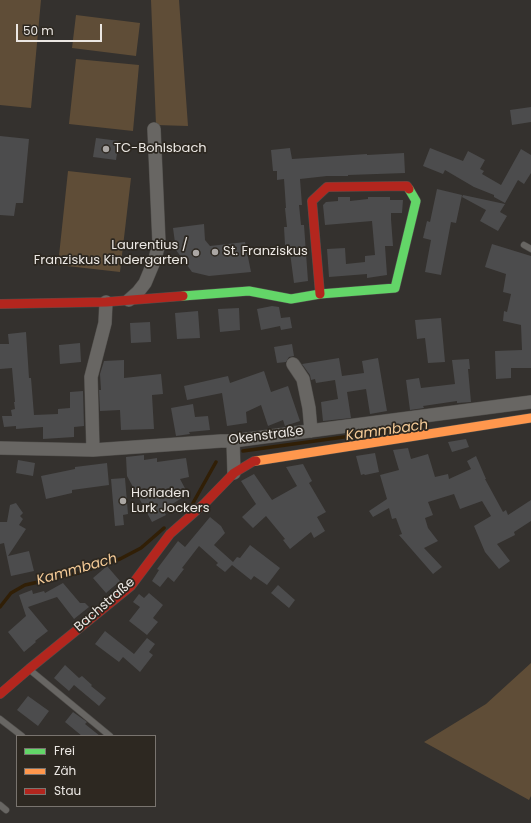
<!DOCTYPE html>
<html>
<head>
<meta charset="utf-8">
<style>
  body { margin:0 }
  #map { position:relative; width:531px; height:823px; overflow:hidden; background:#34312e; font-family:Poppins,sans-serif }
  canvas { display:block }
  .legend { position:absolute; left:16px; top:735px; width:140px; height:72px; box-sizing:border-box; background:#2d2821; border:1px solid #79746f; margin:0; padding:5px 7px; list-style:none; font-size:12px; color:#ebe7e3 }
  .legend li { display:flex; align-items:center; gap:8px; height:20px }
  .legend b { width:20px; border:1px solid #79746f }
  .scale { position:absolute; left:16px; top:24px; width:86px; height:18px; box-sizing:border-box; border:2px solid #ebe7e3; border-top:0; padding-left:5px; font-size:12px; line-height:14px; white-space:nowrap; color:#ebe7e3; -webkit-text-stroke:3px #2d2821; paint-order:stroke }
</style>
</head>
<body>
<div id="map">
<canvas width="531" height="823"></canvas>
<ul class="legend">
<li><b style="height:5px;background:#63d668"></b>Frei</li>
<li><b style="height:5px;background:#ff974d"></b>Zäh</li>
<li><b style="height:5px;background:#b3261e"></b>Stau</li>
</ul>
<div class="scale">50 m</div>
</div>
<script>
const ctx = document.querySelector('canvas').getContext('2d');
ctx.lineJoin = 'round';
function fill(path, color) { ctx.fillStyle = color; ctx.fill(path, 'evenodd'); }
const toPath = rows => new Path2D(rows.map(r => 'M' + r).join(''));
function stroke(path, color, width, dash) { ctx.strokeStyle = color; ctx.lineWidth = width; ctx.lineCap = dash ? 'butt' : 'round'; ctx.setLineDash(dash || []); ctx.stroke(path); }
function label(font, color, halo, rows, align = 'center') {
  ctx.font = font + ' Poppins,sans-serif'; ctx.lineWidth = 3.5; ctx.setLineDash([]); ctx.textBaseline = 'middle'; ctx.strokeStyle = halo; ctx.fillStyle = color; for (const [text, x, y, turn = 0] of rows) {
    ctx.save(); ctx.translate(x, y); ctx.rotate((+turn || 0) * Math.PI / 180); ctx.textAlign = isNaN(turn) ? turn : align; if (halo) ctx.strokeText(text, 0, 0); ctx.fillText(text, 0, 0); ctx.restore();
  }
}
fill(toPath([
  [0,0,41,0,31,108,0,105],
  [151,0,179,0,188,126,156,125],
  [76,15,140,23,136,56,72,48],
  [76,59,139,65,133,131,69,124],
  [68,171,131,178,120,272,58,265],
  [531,663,531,796,529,800,424,742,486,704]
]), '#5f4d37');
stroke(toPath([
  [243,451,423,426],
  [193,503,216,462],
  [0,607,11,593,25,585,78,573,120,559,141,548,164,528]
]), '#311f06', 3.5);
fill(toPath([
  [531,107,531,122,512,125,510,110],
  [0,136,29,139,23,203,16,203,14,216,0,215],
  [96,138,119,141,116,160,93,157],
  [290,148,292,159,367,154,367,155,404,153,405,173,348,175,348,176,327,176,300,179,302,205,299,205,301,225,304,225,308,281,294,283,289,245,285,245,284,227,287,227,285,208,286,208,284,179,277,180,277,171,273,171,271,150],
  [430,148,463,161,468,151,485,160,480,169,484,171,482,174,501,185,521,149,531,155,531,173,524,184,518,180,505,203,494,197,494,195,474,187,445,170,443,174,423,166],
  [437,189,462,195,456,223,451,222,441,275,425,272,431,240,423,238,427,221,430,222],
  [463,195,505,204,500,212,507,216,498,231,480,221,486,210,462,197],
  [338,197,350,197,350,201,368,199,368,197,390,197,390,200,403,200,402,213,391,213,391,219,393,246,385,246,387,275,367,278,367,274,329,277,327,249,345,248,346,264,365,262,365,256,375,255,372,221,325,225,323,205,326,202,338,201],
  [204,224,205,240,210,246,245,242,251,272,209,276,192,272,176,250,173,228],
  [492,244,531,256,531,368,511,368,511,378,496,379,495,351,522,350,521,325,503,321,504,311,507,312,511,294,503,292,506,274,485,267],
  [272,306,279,307,281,318,290,317,292,328,281,330,280,326,261,330,257,309],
  [239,308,240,330,220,332,218,309],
  [198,311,200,338,177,339,175,313],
  [441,318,445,362,428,363,425,338,417,339,415,320],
  [150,322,151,342,131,343,130,323],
  [26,332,29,378,31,378,34,415,58,414,58,409,70,408,70,392,83,391,84,426,74,427,74,437,43,439,43,427,16,429,16,426,4,427,2,416,12,416,11,410,15,409,14,402,15,402,12,368,0,369,0,344,9,344,8,334],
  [80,343,81,362,60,364,59,345],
  [292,344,294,356,289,357,286,362,277,363,274,347],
  [339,358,342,376,364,373,362,361,378,358,387,411,370,414,366,389,347,392,351,418,323,421,321,402,338,399,335,380,316,383,315,379,311,380,310,375,302,364],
  [469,359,470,369,468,369,471,402,457,403,457,401,423,406,424,408,410,410,406,380,419,378,421,388,455,384,452,360],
  [124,360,124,378,161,374,163,394,152,395,154,429,121,430,120,410,100,411,99,390,101,390,100,374,104,361],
  [264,371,271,392,288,386,300,421,285,426,283,420,268,426,261,405,246,412,247,423,227,426,222,393,187,400,184,386,228,376,230,383],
  [193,404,195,417,208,416,210,430,189,432,190,434,176,436,171,408],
  [466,439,469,447,452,452,448,442],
  [408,448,411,459,428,454,435,477,448,474,449,479,471,469,467,461,476,456,486,479,485,479,503,512,506,510,508,515,531,500,531,521,514,532,515,535,497,544,510,561,499,569,485,552,474,526,491,516,482,501,460,509,454,494,428,502,433,515,425,518,428,528,438,541,424,548,442,567,433,574,399,535,402,534,396,518,392,519,389,508,373,517,369,511,387,499,380,475,399,470,393,450],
  [375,453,379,472,365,475,364,474,361,475,356,456],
  [144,455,144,460,157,458,157,462,186,458,189,477,180,479,188,494,163,510,166,515,152,522,127,476,126,457],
  [18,460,35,463,33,476,16,473],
  [107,463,109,485,72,490,72,493,46,499,41,476,75,469,75,467],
  [303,464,312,481,309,483,326,512,317,517,325,531,314,538,311,532,290,549,283,540,285,539,266,516,253,528,242,517,256,504,241,481,254,474,272,500,297,486,286,467],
  [125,478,128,514,123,515,124,525,115,526,111,479],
  [16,503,23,513,20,516,23,519,19,525,26,529,8,556,29,551,34,571,11,576,4,543,0,544,0,522,7,522,10,505],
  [210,517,221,526,225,533,214,545,233,562,237,557,240,558,250,545,280,568,267,585,254,576,251,580,232,565,225,572,216,565,218,563,199,546,182,568,184,569,174,582,168,577,160,587,152,581,159,570,157,569,178,541,185,547],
  [107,566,120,581,106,593,93,578],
  [63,583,80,603,85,603,89,607,74,619,57,597,28,607,48,631,35,641,36,642,24,652,8,632,26,616,19,595,32,590,33,594,44,591,45,593],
  [278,585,295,600,289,608,271,593],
  [149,593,163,605,153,618,158,622,147,635,129,621,140,607,133,602,139,594,144,598],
  [105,631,134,654,147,638,155,644,149,652,153,655,140,672,123,657,119,662,95,644],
  [65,665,79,678,82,676,92,685,91,686,106,698,99,706,74,685,69,691,54,678],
  [28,696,49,711,38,726,17,710],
  [73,712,87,722,85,724,100,736,82,736,65,722]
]), '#4c4c4d');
const lane = toPath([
  [524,245,531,249],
  [30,670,110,736],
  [0,719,22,736],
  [0,805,6,810]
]);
const street = toPath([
  [129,300,138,292,145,283,155,259,159,243,154,129],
  [293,364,303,379,309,408,311,431],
  [233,441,234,473],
  [0,448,93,450,221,441,233,441,531,402],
  [93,450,91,377,105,323,106,302]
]);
const fast = toPath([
  [183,296,249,291,291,299,320,294,395,288,416,201,409,189]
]);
const slow = toPath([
  [256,461,531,418]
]);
const jam = toPath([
  [320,294,312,201,327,187,407,186,409,189],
  [0,304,106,302,183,296],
  [0,694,29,669,131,586,170,534,205,503,234,473,254,461,256,461]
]);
stroke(lane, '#514f4c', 7);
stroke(street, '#514f4c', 14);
stroke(fast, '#514f4c', 10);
stroke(slow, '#514f4c', 10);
stroke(jam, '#514f4c', 10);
stroke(lane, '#686663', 6);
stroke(street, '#686663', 13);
stroke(fast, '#63d668', 9);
stroke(slow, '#ff974d', 9);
stroke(jam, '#b3261e', 9);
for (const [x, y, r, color] of [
  [106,149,4,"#aba7a4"],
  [215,252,4,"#aba7a4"],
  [196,253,4,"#aba7a4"],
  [123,501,4,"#aba7a4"]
]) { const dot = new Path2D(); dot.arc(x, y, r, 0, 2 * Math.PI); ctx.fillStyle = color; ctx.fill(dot); stroke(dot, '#2d2821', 1.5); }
label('13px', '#ebe7e3', '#2d2821', [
  ["TC-Bohlsbach",114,149],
  ["Laurentius /",188,246,"right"],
  ["Franziskus Kindergarten",188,261,"right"],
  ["St. Franziskus",223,252],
  ["Hofladen",131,494],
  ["Lurk Jockers",131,509]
], 'left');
label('13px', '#ebe7e3', '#2d2821', [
  ["Okenstraße",266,436,-7],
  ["Bachstraße",105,605,-41]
]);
label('italic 14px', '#f5cb97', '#2d2821', [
  ["Kammbach",387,431,-8],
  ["Kammbach",77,570,-16]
]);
</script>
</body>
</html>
